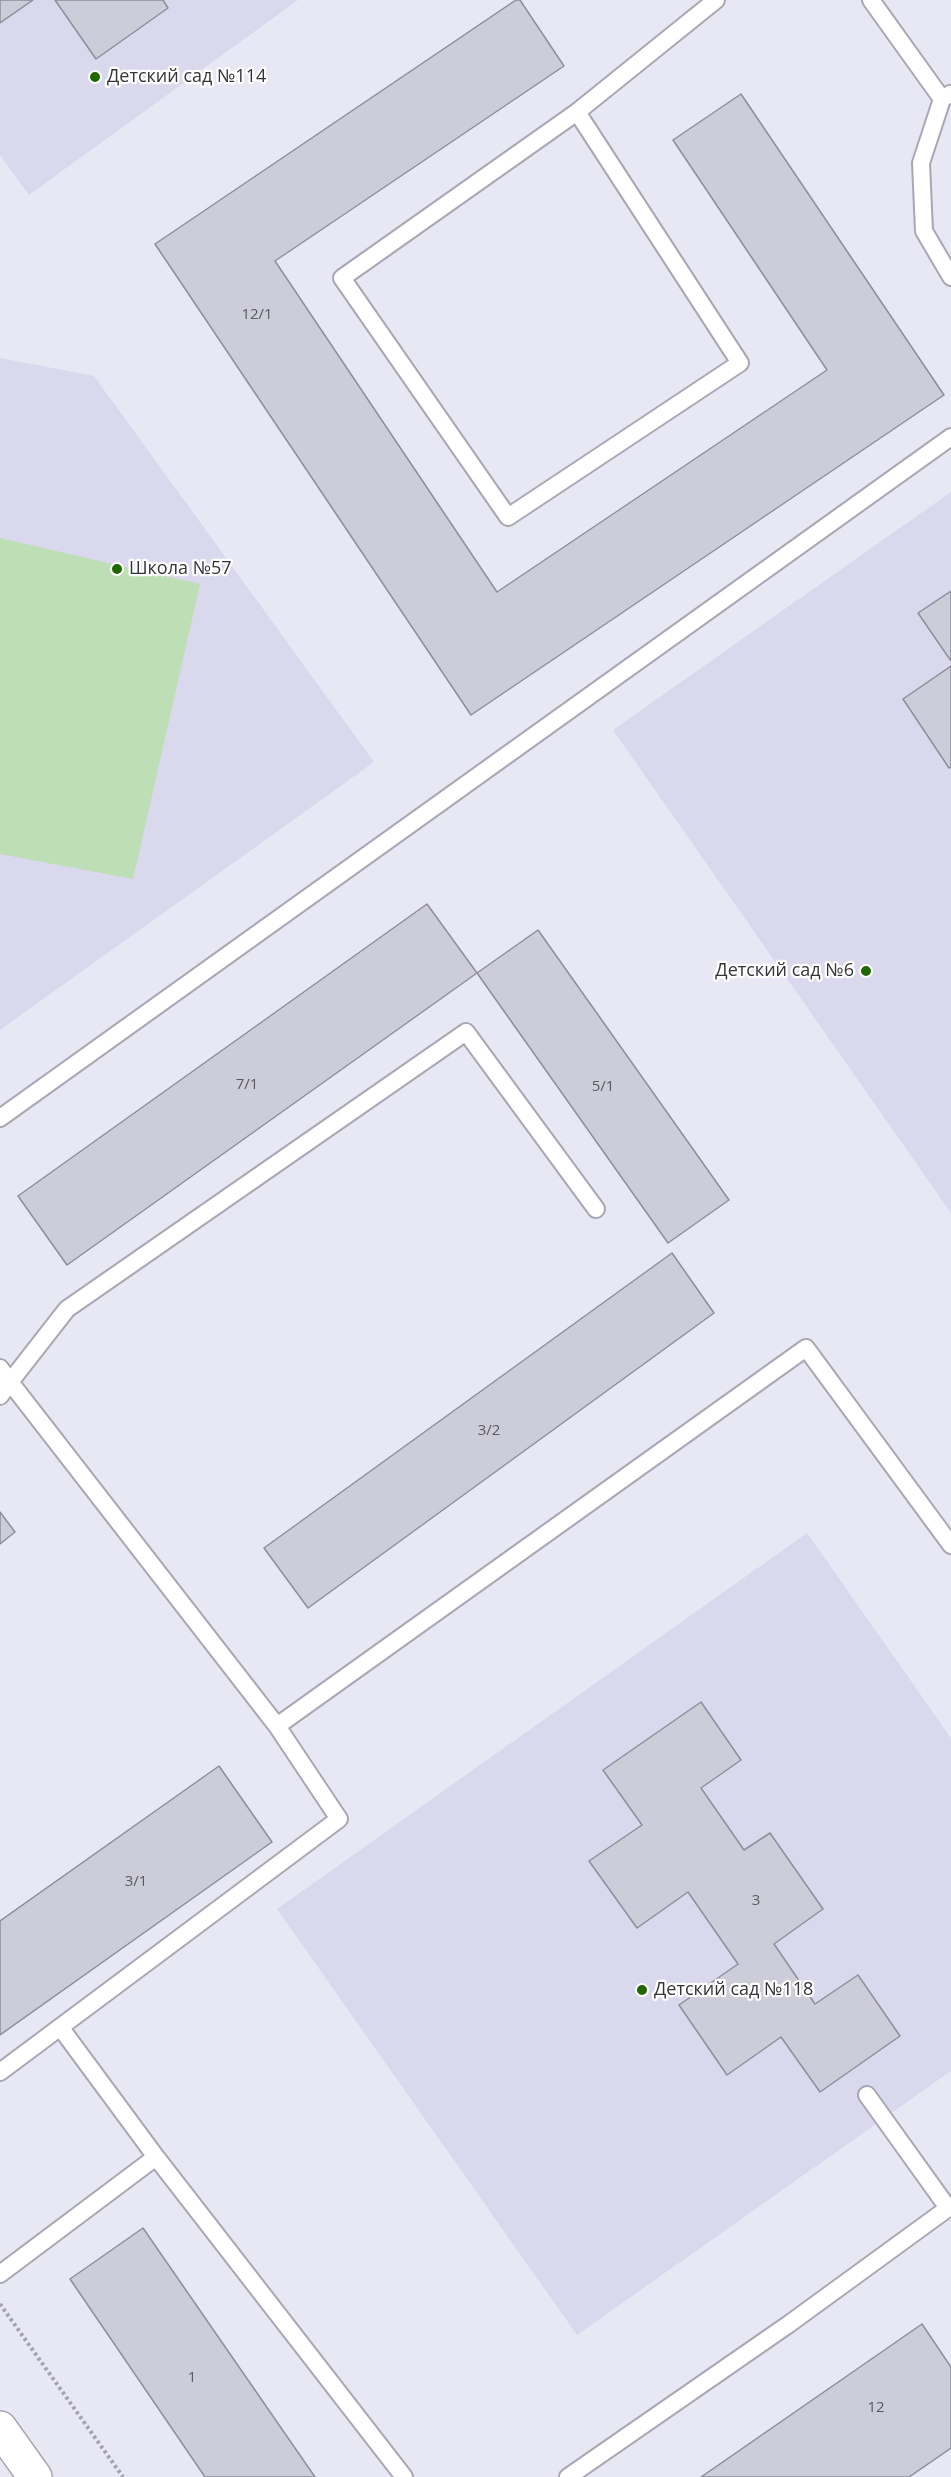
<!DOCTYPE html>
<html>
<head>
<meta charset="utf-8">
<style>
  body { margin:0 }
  canvas { display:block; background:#e8e7f4 }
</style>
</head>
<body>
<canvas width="951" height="2477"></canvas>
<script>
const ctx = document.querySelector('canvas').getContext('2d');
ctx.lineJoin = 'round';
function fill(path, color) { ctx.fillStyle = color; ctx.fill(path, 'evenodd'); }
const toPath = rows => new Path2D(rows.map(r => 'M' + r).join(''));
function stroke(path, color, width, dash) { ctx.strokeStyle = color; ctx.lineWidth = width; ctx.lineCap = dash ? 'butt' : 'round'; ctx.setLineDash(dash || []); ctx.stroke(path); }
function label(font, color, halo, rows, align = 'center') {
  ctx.font = font + ' "Open Sans",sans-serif'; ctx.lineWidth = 4.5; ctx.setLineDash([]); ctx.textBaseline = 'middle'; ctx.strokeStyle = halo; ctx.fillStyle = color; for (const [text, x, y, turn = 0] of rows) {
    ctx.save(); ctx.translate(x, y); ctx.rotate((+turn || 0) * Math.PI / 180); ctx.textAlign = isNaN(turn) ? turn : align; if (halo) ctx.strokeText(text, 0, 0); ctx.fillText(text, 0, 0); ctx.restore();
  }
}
fill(toPath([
  [0,0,298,0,29,195,0,155],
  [0,358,94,376,374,762,0,1030],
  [951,492,951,1213,613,730],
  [807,1533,951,1738,951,2071,577,2335,277,1909]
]), '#dad8ec');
fill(toPath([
  [0,538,200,584,133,879,0,854]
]), '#bedeb5');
const building = toPath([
  [0,0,33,0,0,23,0,0],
  [55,0,163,0,168,8,96,59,55,0],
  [516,0,520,0,564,66,275,261,497,592,827,370,673,140,741,94,944,395,471,715,155,244,516,0],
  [951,591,951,661,918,613,951,591],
  [951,666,951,767,949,768,903,699,951,666],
  [427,904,477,973,67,1265,18,1196,427,904],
  [538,930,729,1200,668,1243,477,973,538,930],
  [672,1253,714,1313,308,1608,264,1548,672,1253],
  [0,1512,15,1532,0,1544,0,1512],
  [701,1702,741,1760,701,1788,744,1850,770,1833,823,1909,774,1944,815,2004,858,1975,900,2036,820,2092,781,2037,727,2075,679,2005,738,1964,688,1892,637,1928,589,1861,642,1825,603,1770,701,1702],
  [219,1766,272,1842,0,2035,0,1921,219,1766],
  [143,2228,315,2477,205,2477,70,2279,143,2228],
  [922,2324,951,2367,951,2448,909,2477,701,2477,922,2324]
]);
fill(building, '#cdccd9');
stroke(building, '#8f8e9a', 1.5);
const service = toPath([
  [871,0,942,99,950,94],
  [942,99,921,163,924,231,951,277],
  [577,112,740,363,508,517,342,278,577,112,716,0],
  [0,1118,951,437],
  [596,1209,466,1032,67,1309,10,1382,277,1726,806,1348,951,1545],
  [0,1368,10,1382,0,1396],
  [60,2027,156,2157],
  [0,2072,339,1819,277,1726],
  [867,2095,948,2208],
  [0,2274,156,2157,404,2477],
  [568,2477,789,2324,951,2206]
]);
const minor = toPath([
  [0,2428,35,2477]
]);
stroke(service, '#a8a7b3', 20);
stroke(minor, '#a8a7b3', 36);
stroke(toPath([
  [0,2304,123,2477]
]), '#a4a3ad', 4, [3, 3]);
stroke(service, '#fff', 16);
stroke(minor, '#fff', 33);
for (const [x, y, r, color] of [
  [95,77,6,"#206700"],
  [117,569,6,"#206700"],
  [866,971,6,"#206700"],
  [642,1990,6,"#206700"]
]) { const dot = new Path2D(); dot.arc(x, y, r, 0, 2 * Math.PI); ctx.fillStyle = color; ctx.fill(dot); stroke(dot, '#fff', 2); }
label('15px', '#5b5a61', null, [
  ["12/1",257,315],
  ["7/1",247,1085],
  ["5/1",603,1087],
  ["3/2",489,1431],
  ["3/1",136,1882],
  ["3",756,1901],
  ["1",192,2378],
  ["12",876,2408]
]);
label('18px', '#353439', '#fff', [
  ["Детский сад №114",107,77],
  ["Школа №57",129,569],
  ["Детский сад №6",854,971,"right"],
  ["Детский сад №118",654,1990]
], 'left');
</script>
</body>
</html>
